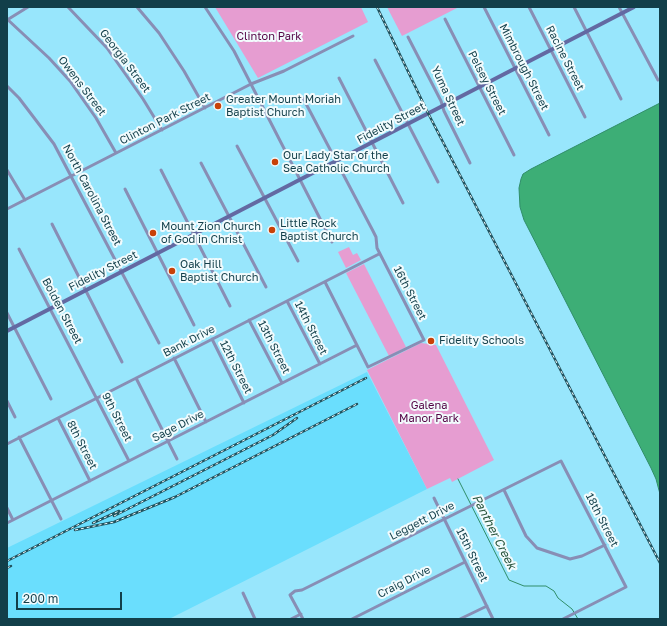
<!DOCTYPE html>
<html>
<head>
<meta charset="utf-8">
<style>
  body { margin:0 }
  #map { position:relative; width:667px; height:626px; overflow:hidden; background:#98e6fc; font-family:"Golos Text",sans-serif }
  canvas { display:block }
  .frame { position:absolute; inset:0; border:8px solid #123f4a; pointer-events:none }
  .scale { position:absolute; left:16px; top:592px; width:106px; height:18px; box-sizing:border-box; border:2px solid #123f4a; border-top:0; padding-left:5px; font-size:12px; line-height:14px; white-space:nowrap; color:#123f4a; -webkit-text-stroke:3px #f2fbfd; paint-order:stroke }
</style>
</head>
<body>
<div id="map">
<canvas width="667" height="626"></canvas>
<div class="frame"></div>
<div class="scale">200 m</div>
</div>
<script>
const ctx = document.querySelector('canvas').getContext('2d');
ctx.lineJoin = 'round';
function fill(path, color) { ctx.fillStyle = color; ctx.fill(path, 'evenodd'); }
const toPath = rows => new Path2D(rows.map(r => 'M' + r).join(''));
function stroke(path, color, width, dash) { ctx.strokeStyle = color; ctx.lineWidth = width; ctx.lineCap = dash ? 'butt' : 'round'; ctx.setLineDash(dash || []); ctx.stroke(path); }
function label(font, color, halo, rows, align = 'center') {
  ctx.font = font + ' "Golos Text",sans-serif'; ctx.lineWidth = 4; ctx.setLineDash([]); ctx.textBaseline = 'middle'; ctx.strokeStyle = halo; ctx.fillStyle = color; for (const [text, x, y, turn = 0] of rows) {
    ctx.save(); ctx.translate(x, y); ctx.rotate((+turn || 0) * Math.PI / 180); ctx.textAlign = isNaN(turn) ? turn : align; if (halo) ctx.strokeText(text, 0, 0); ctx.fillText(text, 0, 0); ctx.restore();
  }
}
fill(toPath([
  [367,372,427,489,169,619,7,619,7,548]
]), '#6adefd');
fill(toPath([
  [215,7,361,7,368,22,258,78],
  [387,7,459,7,402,36],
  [349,247,353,255,357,253,361,260,346,268,338,252],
  [364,264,406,347,389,356,346,273],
  [421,343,436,345,494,460,452,482,450,478,427,489,367,370]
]), '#e69dd1');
const water = toPath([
  [660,103,660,494,656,479,651,468,524,220,520,207,519,188,521,179,523,174,531,169,660,103]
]);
fill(water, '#3dae76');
stroke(water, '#308d69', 1);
stroke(toPath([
  [458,479,509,580,524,586,546,586,554,591,558,598,572,609,578,619]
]), '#308d69', 1);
stroke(toPath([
  [68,7,107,48,143,99,162,130],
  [137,7,159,33,184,71,205,108],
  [205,7,234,51,332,242],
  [484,7,549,135],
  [529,7,585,117],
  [574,7,621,99],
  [619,7,658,80],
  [7,19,49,58,70,81,96,118,116,153],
  [445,19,514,155],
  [7,20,28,7],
  [408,37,441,101,444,111,470,163],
  [375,60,438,182],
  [339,78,403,203],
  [7,86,19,98,54,144,159,343],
  [303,98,373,231,376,237,377,248,424,340,368,367,325,282],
  [237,146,298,261],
  [201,163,266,287],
  [7,170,25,200],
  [161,170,230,306],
  [125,189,194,325],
  [7,209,251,84,284,71,353,36],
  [52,224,122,362],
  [19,249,129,461],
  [287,301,320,364],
  [7,313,51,399],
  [249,320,282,383],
  [212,339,244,403],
  [174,358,206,422],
  [136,378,177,459],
  [7,401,15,417],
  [58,418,90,481],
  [19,437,61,519],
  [7,444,379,254],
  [504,490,526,536,537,548,570,559,582,556,605,545],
  [434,498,493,619],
  [7,508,13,520],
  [7,523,357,345],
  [243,593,255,619],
  [291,619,301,614],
  [303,619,290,595,295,591,302,590,561,461,626,587,563,619],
  [352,619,465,562],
  [460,619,487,606]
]), '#888eb5', 3);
stroke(toPath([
  [7,331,634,7]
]), '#6369a2', 4);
const rail = toPath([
  [377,7,428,113,660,563],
  [114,516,273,435,297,418],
  [93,523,119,511],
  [75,530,114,522,175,497,357,404],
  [7,561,366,378],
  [7,568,11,566]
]);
stroke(rail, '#21525e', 2.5);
stroke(rail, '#f2fbfd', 1, [3]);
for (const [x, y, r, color] of [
  [218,106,4,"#c84108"],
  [275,162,4,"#c84108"],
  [272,230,4,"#c84108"],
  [153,233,4,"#c84108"],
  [172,271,4,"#c84108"],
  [431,341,4,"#c84108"]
]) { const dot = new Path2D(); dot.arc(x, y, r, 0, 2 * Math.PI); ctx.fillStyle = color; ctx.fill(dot); stroke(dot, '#f2fbfd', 1.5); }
label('11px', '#540445', '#f2fbfd', [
  ["Clinton Park",269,37],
  ["Galena",429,406],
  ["Manor Park",429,419]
]);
label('11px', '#123f4a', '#f2fbfd', [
  ["Racine Street",565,58,63],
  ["Georgia Street",125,61,53],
  ["Mimbrough Street",524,67,63],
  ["Pelsey Street",487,83,63],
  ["Owens Street",82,86,53],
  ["Yuma Street",448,96,65],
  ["Clinton Park Street",165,119,-27],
  ["Fidelity Street",391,123,-28],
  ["North Carolina Street",92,195,62],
  ["Fidelity Street",103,271,-27],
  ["16th Street",410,293,63],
  ["Bolden Street",62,311,62],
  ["14th Street",311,328,63],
  ["Bank Drive",189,341,-27],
  ["13th Street",274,347,63],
  ["12th Street",236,367,63],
  ["9th Street",117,417,63],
  ["Sage Drive",178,426,-27],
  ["8th Street",82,445,63],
  ["18th Street",602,520,63],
  ["Leggett Drive",422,521,-27],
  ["15th Street",472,555,64],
  ["Craig Drive",404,582,-27]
]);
label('11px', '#123f4a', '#f2fbfd', [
  ["Greater Mount Moriah",226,100],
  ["Baptist Church",226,113],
  ["Our Lady Star of the",283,156],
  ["Sea Catholic Church",283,169],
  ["Little Rock",280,224],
  ["Baptist Church",280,237],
  ["Mount Zion Church",161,227],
  ["of God in Christ",161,240],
  ["Oak Hill",180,265],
  ["Baptist Church",180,278],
  ["Fidelity Schools",439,341]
], 'left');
label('italic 12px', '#26533b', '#f2fbfd', [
  ["Panther Creek",494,532,63]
]);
</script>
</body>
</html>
